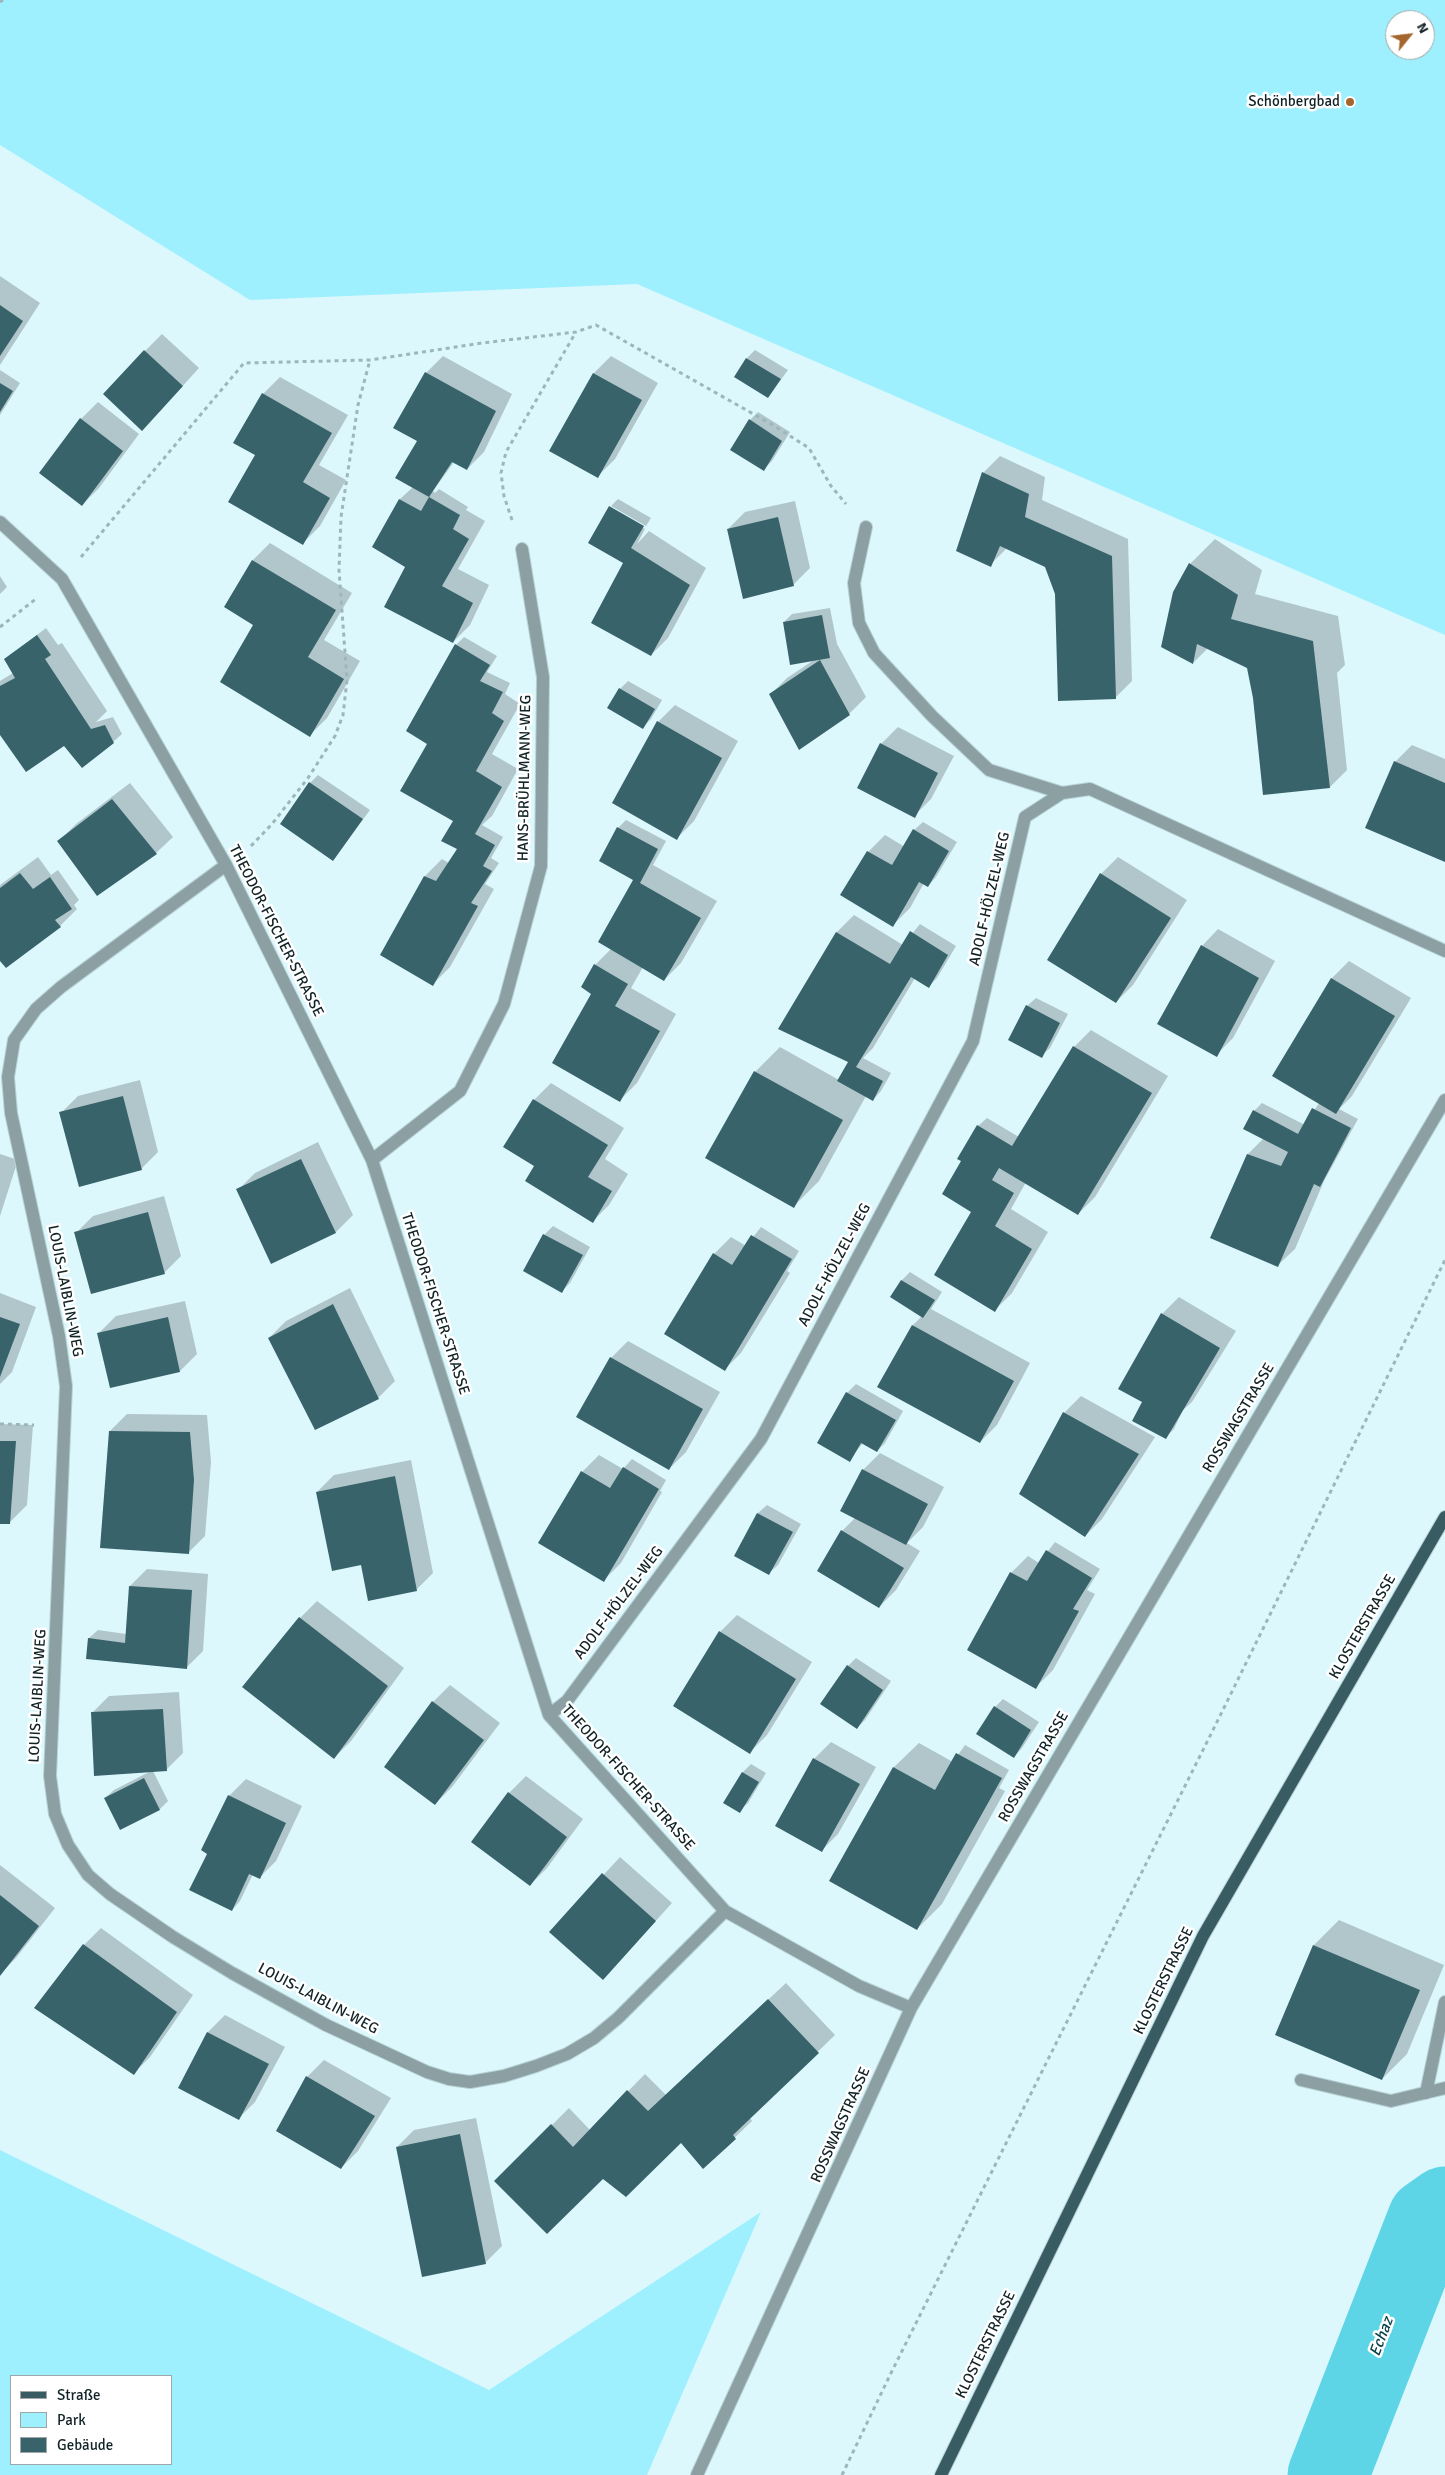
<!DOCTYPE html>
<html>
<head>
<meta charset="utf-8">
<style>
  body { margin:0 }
  #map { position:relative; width:1445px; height:2475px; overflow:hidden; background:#dcf8fd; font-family:Signika,sans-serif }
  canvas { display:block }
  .legend { position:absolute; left:10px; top:2375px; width:162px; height:90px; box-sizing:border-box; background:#fff; border:1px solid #a0a7a8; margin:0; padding:6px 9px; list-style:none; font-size:15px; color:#112326 }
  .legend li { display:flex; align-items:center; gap:10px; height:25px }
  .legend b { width:25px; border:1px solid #a0a7a8 }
  .north { position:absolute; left:1385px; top:10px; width:50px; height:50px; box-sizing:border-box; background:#fff; border:1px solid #a0a7a8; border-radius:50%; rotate:61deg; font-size:14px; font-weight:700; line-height:20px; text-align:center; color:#112326 }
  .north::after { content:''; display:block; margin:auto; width:18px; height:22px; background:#a5662e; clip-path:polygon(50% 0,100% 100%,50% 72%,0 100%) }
</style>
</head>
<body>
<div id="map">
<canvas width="1445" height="2475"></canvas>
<ul class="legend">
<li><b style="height:6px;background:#385c62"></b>Straße</li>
<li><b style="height:14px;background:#9ef0fe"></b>Park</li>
<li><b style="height:14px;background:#38636b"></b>Gebäude</li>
</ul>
<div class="north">N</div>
</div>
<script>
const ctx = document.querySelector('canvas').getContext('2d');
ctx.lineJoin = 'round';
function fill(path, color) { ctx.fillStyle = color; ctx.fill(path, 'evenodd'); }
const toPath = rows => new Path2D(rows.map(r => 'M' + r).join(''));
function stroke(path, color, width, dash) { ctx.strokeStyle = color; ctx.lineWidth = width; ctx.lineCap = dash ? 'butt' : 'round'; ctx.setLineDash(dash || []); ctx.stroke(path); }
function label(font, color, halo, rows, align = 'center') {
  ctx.font = font + ' Signika,sans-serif'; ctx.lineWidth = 5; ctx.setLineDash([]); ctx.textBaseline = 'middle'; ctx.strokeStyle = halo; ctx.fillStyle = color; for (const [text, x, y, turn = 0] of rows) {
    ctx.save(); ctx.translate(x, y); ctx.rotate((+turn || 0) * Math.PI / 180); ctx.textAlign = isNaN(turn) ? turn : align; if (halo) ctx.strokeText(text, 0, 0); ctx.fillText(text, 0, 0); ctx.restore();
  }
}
fill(toPath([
  [0,0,1445,0,1445,635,637,284,250,300,0,145],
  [1395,20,1425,20,1425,50,1395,50],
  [0,2150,489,2390,761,2212,647,2475,0,2475],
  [11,2376,171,2376,171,2464,11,2464],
  [1346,2466,1366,2475,1343,2475]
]), '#9ef0fe');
fill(toPath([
  [0,276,40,303,0,365],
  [162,334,199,368,159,412,145,351],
  [755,350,788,370,768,397,747,358],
  [443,356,512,394,484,452,467,469,454,462,433,491,435,493,439,489,468,507,466,510,485,521,458,569,489,585,470,625,453,642,407,566,374,547,400,499,413,487,426,373],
  [611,356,658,383,615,459,598,476,551,450,594,373],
  [0,370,20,383,0,415],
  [280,377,348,415,319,465,346,480,320,526,303,543,256,454,263,394],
  [98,402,139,434,99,488,82,505,81,419],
  [758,412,790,432,772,461,764,469,750,420],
  [1000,456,1045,477,1042,500,1128,539,1132,681,1115,698,1056,594,1046,566,1007,548,990,565,983,473],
  [618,499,651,518,646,526,611,506],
  [795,501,810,568,793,585,728,529,745,512],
  [610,506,610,509,645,529,637,544,649,531,706,568,668,638,651,655,628,557,610,507],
  [1215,539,1262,570,1255,594,1338,616,1345,665,1337,673,1347,770,1330,787,1254,698,1248,667,1208,648,1193,663,1190,564],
  [270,543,352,593,324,640,360,661,327,718,310,735,255,624,226,607,253,560],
  [0,576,7,587,0,594],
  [830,608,837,644,866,697,849,714,770,695,787,678,814,660,784,622,792,614],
  [46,628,58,645,62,643,107,711,96,722,113,717,122,734,113,742,69,743,0,732,0,681,13,673,5,659],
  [464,637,497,656,487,672,510,683,505,694,520,704,492,754,518,769,492,816,482,825,503,837,491,858,499,863,485,884,494,889,450,967,433,984,381,955,425,876,442,859,449,863,458,848,455,821,428,743,456,645],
  [628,681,662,700,651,719,642,728,620,689],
  [675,705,738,741,694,821,677,838,658,722],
  [898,727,954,756,931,799,914,816,881,744],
  [1412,745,1445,759,1445,861,1395,762],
  [318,775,370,810,333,860,310,783],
  [130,783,173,837,156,853,59,841,76,824],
  [626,820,666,841,653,865,717,901,681,963,664,980,643,967,631,988,676,1014,637,1083,620,1100,593,993,595,965,611,949,635,879,618,828],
  [923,822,957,842,936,877,928,886,924,883,910,908,893,925,868,852,885,835,905,847,914,830],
  [38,857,51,875,58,870,79,900,74,905,77,909,60,926,0,959,0,885],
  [1118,857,1187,900,1133,985,1116,1002,1101,874],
  [854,915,903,945,920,924,956,946,937,978,929,986,915,978,873,1048,863,1058,891,1073,881,1091,873,1100,866,1096,819,1181,794,1206,755,1072,780,1047,839,1080,849,1062,780,1028,837,932],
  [1218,929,1275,961,1233,1038,1216,1055,1202,946],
  [1349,961,1411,998,1352,1096,1339,1109,1358,1119,1324,1181,1295,1249,1278,1265,1212,1237,1248,1154,1264,1138,1254,1111,1262,1103,1305,1125,1319,1103,1274,1076,1332,978],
  [1036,998,1068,1014,1050,1048,1041,1056,1027,1006],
  [1091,1030,1168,1076,1095,1197,1078,1214,1026,1182,1011,1209,1048,1232,1012,1293,995,1310,962,1162,959,1158,978,1126,987,1118,1019,1137,1074,1047],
  [140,1080,158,1152,141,1169,61,1113,78,1096],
  [551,1083,624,1128,605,1159,628,1174,609,1205,592,1222,534,1100],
  [318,1142,353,1215,336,1232,272,1262,238,1190,255,1173],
  [0,1154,18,1160,0,1216],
  [164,1196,181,1256,164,1273,76,1233,93,1216],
  [553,1226,590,1247,570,1283,562,1291,524,1271,544,1235],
  [761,1227,799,1251,787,1271,790,1273,741,1353,724,1370,714,1254,731,1237,746,1246],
  [910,1272,942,1292,931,1309,1030,1363,997,1425,980,1442,913,1325,922,1316,892,1297,902,1280],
  [350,1288,395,1381,378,1398,316,1428,269,1338,286,1321],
  [0,1293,36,1307,12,1372,0,1384],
  [1179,1297,1236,1331,1192,1402,1183,1410,1174,1429,1166,1437,1144,1402,1119,1389,1162,1314],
  [185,1301,197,1354,180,1371,99,1333,116,1316],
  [628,1341,720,1392,686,1452,669,1469,611,1358],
  [856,1384,903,1411,885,1443,877,1451,863,1443,849,1460,818,1442,847,1393],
  [1081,1396,1155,1437,1102,1519,1085,1536,1064,1413],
  [127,1414,207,1415,211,1462,205,1536,188,1553,110,1431],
  [0,1424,33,1425,27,1505,10,1522,0,1522],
  [880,1453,944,1487,923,1527,907,1543,920,1551,896,1590,879,1607,842,1531,856,1517,863,1470],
  [599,1455,623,1469,632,1459,666,1480,660,1491,662,1492,621,1563,604,1580,540,1542,582,1472],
  [411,1460,433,1573,416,1590,362,1563,317,1492,334,1475],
  [767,1505,801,1524,778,1565,769,1573,736,1555,758,1513],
  [1055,1542,1100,1569,1087,1590,1095,1594,1053,1670,1036,1687,1011,1573,1028,1556,1039,1563],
  [147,1569,208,1574,203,1651,186,1668,87,1658,89,1638,98,1630,126,1634,130,1586],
  [317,1601,404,1668,351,1741,334,1758,300,1618],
  [737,1615,812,1662,767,1735,750,1752,720,1632],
  [856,1658,891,1681,865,1720,857,1728,848,1666],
  [450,1685,500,1723,452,1787,435,1804,433,1702],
  [179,1692,183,1753,166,1770,153,1771,168,1801,160,1809,120,1828,105,1798,114,1790,151,1771,92,1713,109,1696],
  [1003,1699,1039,1722,1022,1748,1014,1757,995,1707],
  [831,1742,876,1767,838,1834,821,1851,814,1759],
  [919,1743,953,1762,965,1745,1009,1770,999,1788,1005,1791,942,1904,917,1929,831,1881,894,1767],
  [751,1764,766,1773,748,1803,739,1811,725,1802,743,1772],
  [526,1776,583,1819,547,1868,530,1885,509,1793],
  [246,1779,302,1806,276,1861,259,1878,253,1874,240,1901,232,1910,208,1855,229,1796],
  [620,1857,672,1903,603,1979,551,1932],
  [0,1865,55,1908,16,1958,0,1974],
  [1339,1920,1444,1965,1407,2054,1382,2079,1314,1945],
  [101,1928,193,1995,150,2057,133,2074,36,2008,84,1945],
  [786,1983,835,2035,750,2118,752,2121,703,2168,681,2141,603,2178,496,2181,569,2108,590,2130,645,2074,666,2095],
  [225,2015,285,2047,255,2102,238,2119,180,2087,208,2032],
  [324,2060,391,2098,358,2151,341,2168,307,2077],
  [476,2118,502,2246,485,2263,397,2147,414,2130]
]), '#0003');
stroke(toPath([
  [1328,2475,1428,2219,1445,2207]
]), '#5ed5e7', 81);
fill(toPath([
  [0,305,23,321,0,356],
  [144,350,183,386,142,431,103,394],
  [746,358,781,379,768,398,734,377],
  [425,372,496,411,467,470,452,462,429,497,395,478,417,441,393,428],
  [593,373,642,400,598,478,549,451],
  [0,383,13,391,0,412],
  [262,393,332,433,303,482,330,498,303,545,228,502,255,455,233,443],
  [80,418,123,451,82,506,39,473],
  [749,419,782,441,764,471,730,450],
  [982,472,1029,494,1025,517,1112,556,1116,699,1058,701,1055,594,1045,567,1000,546,991,567,956,551],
  [429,497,460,515,453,529,469,539,442,586,473,603,453,643,384,607,405,567,372,547,399,499,421,511],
  [609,506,644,526,631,548,690,585,651,656,591,623,623,563,588,543],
  [778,517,794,586,743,599,727,529],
  [252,560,336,610,308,657,344,679,310,737,220,682,253,625,224,607],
  [1189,563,1238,595,1231,619,1313,641,1330,788,1263,795,1253,698,1247,668,1197,644,1193,664,1161,647,1173,592],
  [822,615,830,658,790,665,783,622],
  [37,635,51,655,45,659,91,729,105,725,114,743,82,768,64,746,26,772,0,735,0,686,15,678,4,659],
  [455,644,490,665,480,681,503,692,492,713,504,721,476,771,502,787,475,834,495,845,483,866,492,871,471,903,478,906,433,986,380,955,424,876,436,881,457,849,441,841,453,821,400,791,427,744,406,731],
  [820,660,850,715,799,750,769,694],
  [619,688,655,709,643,729,607,708],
  [657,721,722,758,677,840,612,803],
  [880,743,938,773,915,818,857,788],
  [1394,761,1445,783,1445,862,1365,828],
  [309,782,363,819,333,861,280,824],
  [112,799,157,854,97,896,57,841],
  [617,827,658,849,640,883,701,918,664,981,598,942,633,880,599,861],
  [913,829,949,851,928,887,919,882,893,927,840,895,867,851,892,865],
  [20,873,33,889,50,877,72,909,55,920,61,927,6,968,0,961,0,888],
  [1100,873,1171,918,1116,1003,1047,960],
  [910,931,948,955,929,988,911,977,856,1067,883,1081,873,1101,837,1081,848,1062,778,1029,836,932,890,964],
  [1201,945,1259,978,1217,1057,1157,1024],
  [594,964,628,984,615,1006,660,1031,620,1102,552,1063,591,994,581,987],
  [1331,978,1395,1016,1336,1114,1272,1076],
  [1026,1005,1060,1023,1042,1058,1008,1040],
  [1073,1046,1152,1093,1078,1215,999,1168,992,1180,1014,1193,995,1226,1032,1249,995,1312,934,1275,971,1212,942,1194,961,1161,957,1159,977,1125,1012,1146],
  [754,1071,843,1120,794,1208,705,1158],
  [123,1096,142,1170,79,1187,59,1112],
  [533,1099,608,1145,588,1177,612,1191,593,1223,525,1181,534,1166,503,1147],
  [1312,1108,1351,1128,1320,1187,1314,1184,1278,1267,1210,1238,1247,1154,1281,1166,1288,1152,1243,1129,1253,1110,1298,1134],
  [301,1159,336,1233,271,1264,236,1189],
  [148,1212,165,1274,91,1294,74,1232],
  [543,1234,583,1255,562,1293,523,1271],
  [751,1235,792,1259,725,1371,664,1334,713,1253,732,1265],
  [901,1280,935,1300,923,1318,890,1297],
  [333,1304,379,1399,315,1430,268,1338],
  [1161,1313,1220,1348,1166,1439,1132,1421,1142,1402,1118,1389],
  [0,1317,20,1324,0,1377],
  [168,1317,180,1372,110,1388,97,1333],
  [912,1325,1014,1381,980,1443,877,1387],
  [610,1357,703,1409,669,1470,576,1417],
  [846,1392,896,1420,877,1452,861,1443,850,1462,817,1443],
  [1063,1412,1139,1454,1085,1537,1019,1494],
  [109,1431,190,1432,194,1480,189,1554,100,1548],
  [0,1441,16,1441,10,1524,0,1524],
  [623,1467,659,1489,604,1582,538,1543,581,1471,610,1488],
  [862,1469,928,1504,906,1545,840,1511],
  [395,1476,417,1591,368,1601,361,1565,332,1571,316,1492],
  [757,1513,793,1532,769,1575,734,1556],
  [841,1530,904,1568,879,1608,817,1571],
  [1046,1550,1092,1578,1073,1609,1079,1611,1036,1689,967,1650,1010,1572,1027,1581],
  [129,1586,192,1590,187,1669,86,1659,88,1638,125,1643],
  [299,1617,388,1686,334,1759,242,1687],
  [719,1631,796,1679,750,1754,673,1706],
  [847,1665,883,1690,857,1729,820,1704],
  [432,1701,484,1740,435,1805,384,1767],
  [994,1706,1031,1730,1014,1758,976,1734],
  [163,1709,167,1771,94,1776,91,1712],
  [956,1753,1002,1778,917,1930,829,1881,893,1767,935,1790],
  [813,1758,860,1784,822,1852,775,1826],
  [742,1772,759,1782,740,1813,723,1803],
  [144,1778,160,1810,120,1830,104,1798],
  [508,1792,567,1837,530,1886,471,1842],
  [228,1795,286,1823,260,1879,249,1874,232,1911,189,1890,207,1854,201,1850],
  [602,1873,656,1921,603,1980,549,1932],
  [0,1895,39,1926,0,1976],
  [83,1944,177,2012,134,2075,34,2008],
  [1313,1945,1420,1990,1382,2080,1275,2035],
  [768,1999,819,2053,733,2135,736,2139,703,2169,681,2143,626,2197,603,2179,547,2234,494,2181,551,2124,573,2147,627,2090,648,2111],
  [207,2032,269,2064,239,2120,178,2088],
  [306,2076,375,2116,341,2169,276,2131],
  [460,2134,486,2264,422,2277,396,2147]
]), '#38636b');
const minor = toPath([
  [0,522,62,579,226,865,372,1160,549,1715,725,1911,859,1986,911,2008],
  [866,527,854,583,859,623,874,653,932,716,989,770,1062,793],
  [226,865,61,987,36,1009,14,1040,8,1077,11,1113,59,1336,66,1386,50,1776,55,1814,68,1845,88,1875,110,1894,173,1937,232,1973,326,2025,427,2072,449,2079,470,2082,504,2076,536,2066,567,2054,594,2038,618,2018,725,1911],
  [372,1160,460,1091,504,1004,541,866,543,677,522,549],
  [549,1715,567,1701,761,1439,973,1041,1025,817,1062,793,1090,789,1445,951],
  [1301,2080,1391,2101,1445,2088],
  [1426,2093,1445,2002],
  [697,2475,911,2008,1445,1100]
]);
const major = toPath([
  [941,2475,1203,1936,1445,1517]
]);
stroke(minor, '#b7d2d6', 14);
stroke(major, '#b7d2d6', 14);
stroke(toPath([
  [0,2,3,0],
  [512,520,504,496,501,473,506,452,576,332],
  [81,557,244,363,370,360,482,343,576,332,596,325,771,424,809,448,831,486,846,504],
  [0,627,37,598],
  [251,846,272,824,308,778,335,736,343,715,347,680,339,570,341,517,358,405,370,360],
  [0,1424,34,1425],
  [842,2475,891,2373,1212,1732,1445,1260]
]), '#9db6ba', 3, [4, 4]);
stroke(minor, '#8ca0a3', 12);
stroke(major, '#385c62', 12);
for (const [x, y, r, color] of [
  [1350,102,5,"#a5662e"]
]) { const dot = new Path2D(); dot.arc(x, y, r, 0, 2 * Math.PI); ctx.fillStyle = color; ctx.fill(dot); stroke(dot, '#fff', 2); }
label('15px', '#112326', '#fff', [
  ["Schönbergbad",1340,102]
], 'right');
label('15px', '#112326', '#fff', [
  ["HANS-BRÜHLMANN-WEG",525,778,-89],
  ["ADOLF-HÖLZEL-WEG",990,899,-77],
  ["THEODOR-FISCHER-STRASSE",276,931,63],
  ["ADOLF-HÖLZEL-WEG",835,1265,-62],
  ["LOUIS-LAIBLIN-WEG",65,1291,79],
  ["THEODOR-FISCHER-STRASSE",435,1304,72],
  ["ROSSWAGSTRASSE",1239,1418,-59],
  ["ADOLF-HÖLZEL-WEG",619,1603,-53],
  ["KLOSTERSTRASSE",1363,1627,-60],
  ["LOUIS-LAIBLIN-WEG",38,1696,-87],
  ["ROSSWAGSTRASSE",1034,1767,-60],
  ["THEODOR-FISCHER-STRASSE",628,1778,48],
  ["KLOSTERSTRASSE",1164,1981,-64],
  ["LOUIS-LAIBLIN-WEG",318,1999,28],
  ["ROSSWAGSTRASSE",841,2125,-66],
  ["KLOSTERSTRASSE",986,2345,-64]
]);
label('italic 16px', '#053f47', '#fff', [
  ["Echaz",1382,2337,-69]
]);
</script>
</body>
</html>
